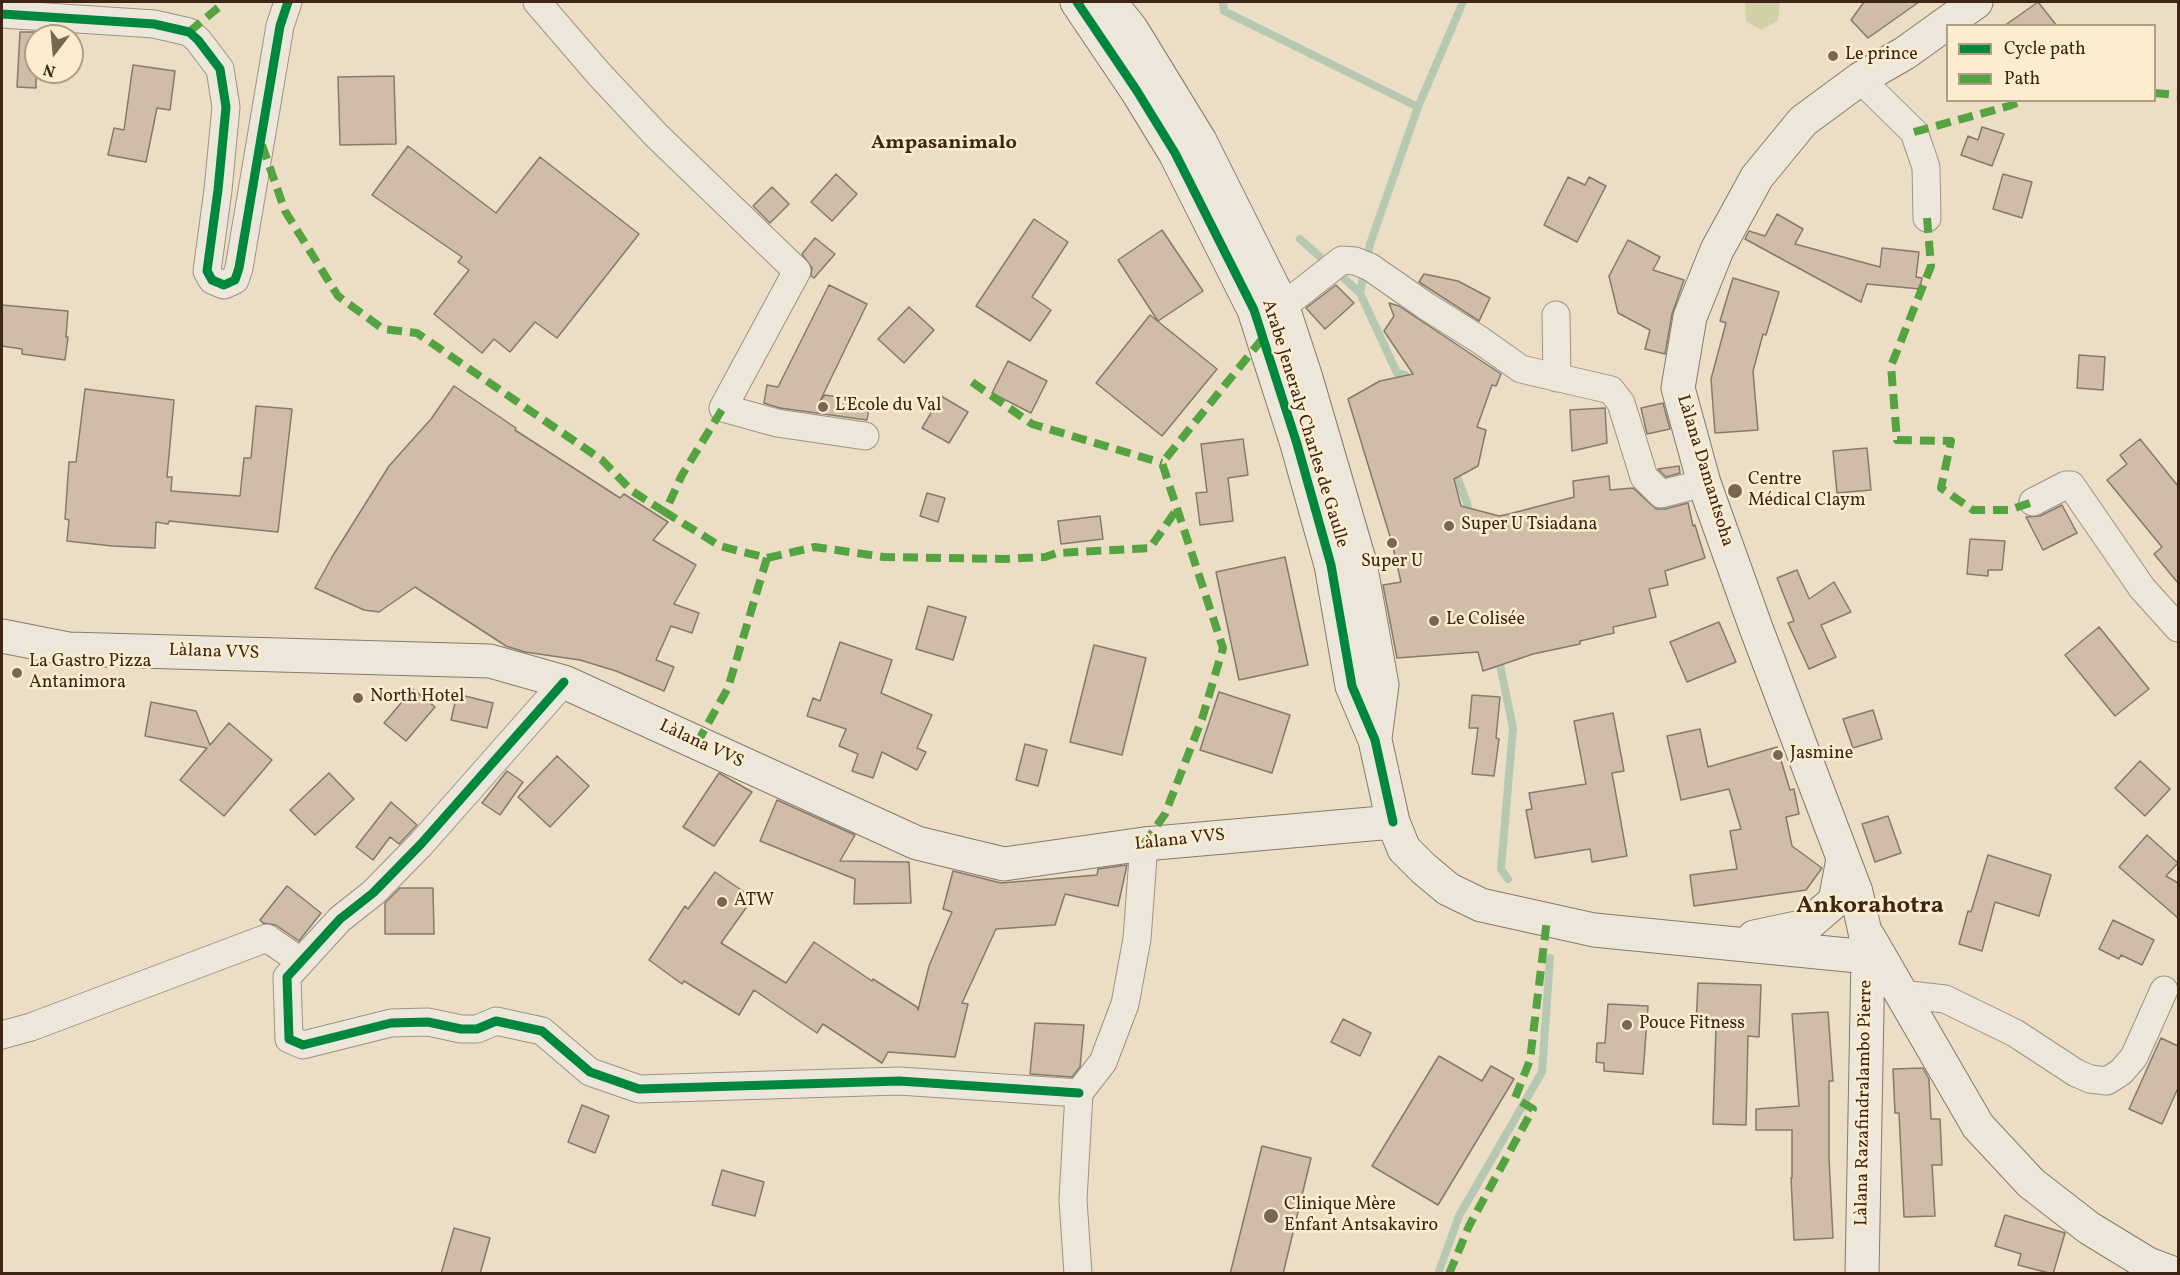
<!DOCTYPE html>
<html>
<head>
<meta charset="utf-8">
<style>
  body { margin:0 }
  #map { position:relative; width:2180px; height:1275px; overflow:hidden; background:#ebdec5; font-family:Vollkorn,serif }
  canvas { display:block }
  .frame { position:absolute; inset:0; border:3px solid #3f2516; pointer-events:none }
  .legend { position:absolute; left:1946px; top:24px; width:210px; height:78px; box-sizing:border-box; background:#fcedcf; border:2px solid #b09d85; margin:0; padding:8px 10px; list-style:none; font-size:18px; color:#3f2516 }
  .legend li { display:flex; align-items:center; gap:12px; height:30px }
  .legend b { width:30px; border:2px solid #b09d85 }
  .north { position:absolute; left:24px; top:24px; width:60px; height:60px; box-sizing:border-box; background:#fcedcf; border:2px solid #b09d85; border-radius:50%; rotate:196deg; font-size:16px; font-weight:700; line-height:24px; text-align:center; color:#3f2516 }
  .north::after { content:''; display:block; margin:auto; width:21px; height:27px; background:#7b6653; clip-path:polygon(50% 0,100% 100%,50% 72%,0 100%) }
</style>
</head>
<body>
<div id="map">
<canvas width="2180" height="1275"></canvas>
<div class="frame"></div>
<ul class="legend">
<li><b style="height:8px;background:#00873e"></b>Cycle path</li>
<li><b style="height:8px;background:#54a340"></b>Path</li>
</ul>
<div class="north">N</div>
</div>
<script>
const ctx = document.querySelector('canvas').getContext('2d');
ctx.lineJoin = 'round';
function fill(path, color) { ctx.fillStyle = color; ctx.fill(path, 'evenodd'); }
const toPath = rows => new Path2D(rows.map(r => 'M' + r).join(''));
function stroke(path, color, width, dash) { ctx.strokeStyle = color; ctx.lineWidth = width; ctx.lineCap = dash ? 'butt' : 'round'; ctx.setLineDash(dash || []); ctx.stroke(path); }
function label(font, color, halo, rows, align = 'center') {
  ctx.font = font + ' Vollkorn,serif'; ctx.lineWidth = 5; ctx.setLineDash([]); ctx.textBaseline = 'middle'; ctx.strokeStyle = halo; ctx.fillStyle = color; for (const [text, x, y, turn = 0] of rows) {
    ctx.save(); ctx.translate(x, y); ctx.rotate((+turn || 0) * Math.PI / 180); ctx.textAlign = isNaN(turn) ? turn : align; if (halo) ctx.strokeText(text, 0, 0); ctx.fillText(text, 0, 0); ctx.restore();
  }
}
fill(toPath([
  [1745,2,1780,2,1778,21,1761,30,1746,21]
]), '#d2d0a7');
stroke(toPath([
  [1223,2,1224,11,1418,107],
  [1300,239,1328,264],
  [1337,272,1360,293,1397,373,1405,375,1410,384],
  [1360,293,1370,244,1418,107,1463,2],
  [1454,469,1467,503,1470,517],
  [1498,655,1513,728,1501,869,1508,879],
  [1438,1274,1459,1216,1542,1072,1550,958]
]), '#b6c8b2', 8);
const building = toPath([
  [1864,2,1919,2,1868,38,1851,20,1864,2],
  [2038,2,2057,26,2004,26,2038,2],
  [20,32,36,32,36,88,17,87,20,32],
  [133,65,175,71,170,110,157,108,146,162,108,155,114,128,124,130,133,65],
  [394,76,396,144,340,145,338,77,394,76],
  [1982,127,2004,134,1992,166,1961,155,1968,136,1978,140,1982,127],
  [408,146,496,213,540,157,639,234,557,338,535,322,510,352,494,339,482,353,434,314,469,270,458,262,462,257,372,195,408,146],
  [836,174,857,194,832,221,811,202,836,174],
  [2003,174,2032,182,2022,218,1993,209,2003,174],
  [1568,177,1585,185,1589,177,1606,186,1577,242,1544,225,1568,177],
  [772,187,789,204,770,223,753,206,772,187],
  [1777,214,1803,229,1795,244,1880,267,1882,248,1919,252,1916,277,1922,278,1920,289,1867,284,1861,302,1745,239,1749,231,1765,236,1777,214],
  [1034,219,1068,242,1032,297,1051,310,1030,341,976,306,1034,219],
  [1162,230,1203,291,1158,321,1118,260,1162,230],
  [815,238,835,254,814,278,811,276,812,268,802,254,815,238],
  [1628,240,1660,257,1653,270,1684,280,1672,314,1665,354,1645,349,1650,330,1618,313,1609,276,1628,240],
  [1424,274,1458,281,1490,298,1479,321,1419,282,1424,274],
  [1733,278,1779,292,1766,335,1763,334,1753,371,1758,430,1715,433,1711,379,1726,323,1720,321,1733,278],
  [829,285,867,304,820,401,825,395,870,402,867,420,780,408,764,403,767,385,778,387,829,285],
  [1336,285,1354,303,1325,329,1306,308,1336,285],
  [1389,303,1399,306,1501,374,1496,386,1492,385,1477,427,1486,430,1478,466,1454,479,1461,506,1499,516,1509,514,1574,497,1573,481,1609,476,1610,490,1633,488,1656,509,1665,509,1688,503,1693,526,1695,525,1705,558,1665,571,1668,585,1649,589,1656,617,1613,627,1614,633,1580,641,1580,644,1533,654,1483,671,1478,652,1397,658,1383,585,1401,582,1392,543,1348,399,1380,381,1413,374,1384,331,1394,316,1389,303],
  [2,305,68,311,66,337,68,337,65,360,22,354,22,349,2,346,2,305],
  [909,307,934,330,904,363,878,339,909,307],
  [1150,315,1217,369,1162,436,1096,383,1150,315],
  [2079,355,2105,357,2103,390,2077,388,2079,355],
  [1008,361,1047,381,1031,413,992,393,1008,361],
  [454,386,516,428,515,430,620,498,624,494,668,522,653,540,696,565,674,604,699,613,692,633,671,626,656,660,674,667,664,691,616,671,580,660,525,652,506,646,415,587,379,612,364,610,315,588,332,557,389,466,431,419,454,386],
  [85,389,174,400,167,477,172,477,171,491,240,496,244,458,251,458,256,406,292,409,278,532,169,521,168,524,156,522,155,548,112,546,67,541,69,520,65,519,69,462,76,462,85,389],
  [941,396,968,412,949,443,922,428,941,396],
  [1663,403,1670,429,1647,434,1641,408,1663,403],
  [1605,408,1607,443,1572,451,1570,410,1605,408],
  [1243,439,1248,475,1228,478,1233,521,1200,525,1196,493,1207,492,1201,444,1243,439],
  [2140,439,2178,486,2178,583,2154,554,2162,547,2107,480,2127,464,2120,455,2140,439],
  [1867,448,1871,490,1837,493,1833,451,1867,448],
  [1679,466,1680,473,1666,477,1658,469,1679,466],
  [927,493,945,498,938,522,920,516,927,493],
  [2062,505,2077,533,2043,550,2026,517,2040,516,2062,505],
  [1100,516,1103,539,1061,544,1058,521,1100,516],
  [1970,539,2005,541,2002,570,1988,570,1988,576,1967,574,1970,539],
  [1285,557,1308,665,1239,680,1216,572,1285,557],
  [1797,570,1809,599,1834,582,1851,612,1821,625,1836,657,1809,669,1788,623,1794,621,1777,578,1797,570],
  [928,606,966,617,953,660,916,649,928,606],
  [1719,622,1736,662,1687,682,1670,642,1719,622],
  [2099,627,2149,689,2115,716,2065,655,2099,627],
  [840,642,892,660,881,693,932,715,917,748,926,752,917,770,882,752,873,778,852,771,858,754,839,746,846,729,807,716,813,698,820,701,840,642],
  [1094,645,1146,658,1122,755,1070,742,1094,645],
  [413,689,435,707,406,741,384,723,413,689],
  [1219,692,1290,715,1272,773,1200,750,1219,692],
  [457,694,493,703,487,728,451,720,457,694],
  [1472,695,1500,697,1496,738,1499,739,1494,776,1472,774,1478,728,1469,728,1472,695],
  [151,702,196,711,210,745,229,723,272,760,224,816,180,780,207,748,145,736,151,702],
  [1873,710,1882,739,1853,748,1843,719,1873,710],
  [1613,713,1624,771,1612,773,1627,856,1592,862,1590,849,1535,858,1526,810,1532,809,1529,793,1586,784,1574,721,1613,713],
  [1700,729,1708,767,1777,747,1790,790,1794,789,1799,814,1786,817,1792,846,1822,868,1806,890,1694,906,1690,875,1737,869,1730,831,1741,829,1729,789,1681,800,1667,736,1700,729],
  [1025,744,1047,750,1038,786,1016,780,1025,744],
  [557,756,589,786,550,827,518,797,557,756],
  [2140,761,2170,789,2145,816,2115,788,2140,761],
  [507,771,523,782,500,815,482,803,507,771],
  [329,773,354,799,315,835,290,810,329,773],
  [719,773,752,792,714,846,683,827,719,773],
  [777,800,855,835,840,861,909,862,911,903,854,904,855,879,760,841,777,800],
  [391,802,417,825,399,844,390,837,373,860,356,847,391,802],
  [1888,816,1901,853,1875,862,1862,824,1888,816],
  [2147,835,2178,863,2166,876,2178,883,2178,918,2119,867,2147,835],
  [1988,855,2051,875,2039,916,1995,902,1982,951,1959,944,1968,911,1971,912,1988,855],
  [1127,865,1118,906,1065,894,1055,925,996,929,962,1003,968,1004,955,1057,888,1052,882,1063,823,1024,817,1033,754,990,739,1015,684,981,682,984,649,960,685,906,688,909,715,872,753,898,721,943,786,983,814,942,872,981,873,979,917,1007,918,1010,929,966,952,912,943,909,953,871,1001,883,1097,875,1098,869,1127,865],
  [287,886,321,913,299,941,276,925,263,923,260,920,287,886],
  [400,888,433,888,434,934,385,934,385,903,400,888],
  [2113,920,2154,940,2142,965,2121,955,2119,959,2099,949,2113,920],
  [1698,983,1761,985,1759,1037,1748,1036,1746,1125,1713,1124,1716,1028,1696,1028,1698,983],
  [1608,1004,1648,1006,1643,1074,1604,1071,1604,1063,1596,1062,1597,1043,1605,1043,1608,1004],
  [1828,1012,1833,1081,1829,1081,1829,1158,1833,1238,1794,1240,1791,1178,1792,1178,1792,1130,1756,1130,1756,1109,1799,1106,1792,1014,1828,1012],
  [1343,1019,1371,1033,1360,1056,1331,1042,1343,1019],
  [1035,1023,1084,1025,1080,1067,1072,1077,1030,1074,1035,1023],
  [2161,1038,2178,1046,2178,1088,2162,1124,2129,1109,2161,1038],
  [1439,1056,1482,1081,1491,1066,1514,1079,1438,1205,1372,1166,1439,1056],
  [1923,1068,1929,1079,1931,1119,1940,1119,1942,1165,1932,1165,1935,1216,1904,1217,1899,1113,1895,1113,1893,1069,1923,1068],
  [582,1105,609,1116,595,1153,568,1142,582,1105],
  [1262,1146,1311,1158,1283,1274,1230,1274,1262,1146],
  [722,1170,764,1182,755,1216,712,1205,722,1170],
  [2005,1215,2065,1233,2053,1274,2018,1265,2021,1254,1995,1246,2005,1215],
  [454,1228,490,1238,480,1274,441,1274,454,1228]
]);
fill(building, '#d0bca9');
stroke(building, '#857a6c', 1.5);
const street = toPath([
  [537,2,599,74,657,136,797,271,723,408,777,423,865,436],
  [2,14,154,24,189,32,198,40,220,69,226,107,218,190,207,271,212,280,224,285,235,280,239,268,280,26,288,2],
  [1860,79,1914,132,1926,167,1927,218],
  [1282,307,1342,260,1355,261,1370,267,1426,306,1480,340,1521,369,1611,390,1621,403,1644,477,1661,494,1704,483],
  [1556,315,1557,378],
  [2033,502,2066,485,2071,485,2142,588,2178,628],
  [564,682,421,844,373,893,340,919,287,977,289,1039,303,1045,391,1023,428,1022,461,1029,477,1029,496,1021,542,1031,590,1072,639,1089,899,1081,1079,1093],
  [1901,994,1945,999,2015,1033,2076,1073,2090,1079,2107,1081,2121,1072,2134,1057,2164,990],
  [2,1035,31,1027,267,938,300,961],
  [1078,1274,1073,1200,1079,1093,1103,1062,1125,1004,1137,939,1144,844]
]);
const secondary = toPath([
  [1077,2,1137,91,1175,153,1254,310,1297,444,1331,565,1352,686,1375,740,1393,822,1404,849,1423,868,1448,889,1481,905,1594,930,1868,957],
  [1110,2,1132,30,1200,141,1282,305,1306,378,1360,563,1382,685,1375,738],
  [2,636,68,649,490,661,564,682,917,843,1004,864,1144,844,1393,822],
  [1868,936,1978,1126,2031,1183,2089,1228,2148,1264,2175,1274],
  [1754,937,1806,926,1835,901,1843,859],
  [1862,1274,1868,957,1865,932,1856,892,1756,628,1704,483,1678,388,1690,317,1717,250,1757,177,1803,121,1860,79,1905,53,1976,2]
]);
stroke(street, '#9d9384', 29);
stroke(secondary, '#857a6c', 35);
stroke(street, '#ede6da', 27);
stroke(secondary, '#ede6da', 33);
stroke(toPath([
  [189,32,219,7],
  [2154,93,2178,95],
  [1914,132,2009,106,2024,100],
  [262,145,285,211,338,296,383,329,417,333,602,460,632,491,665,512],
  [1927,218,1931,266,1891,366,1897,440,1951,441,1941,488,1973,510,2009,510,2033,502],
  [972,382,1032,424,1162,463],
  [767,558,815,547,884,557,1004,559,1045,557,1057,553,1150,548,1177,509],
  [697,743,728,688,767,558,720,546,665,512,682,475,723,408],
  [1144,844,1165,814,1202,719,1223,648,1162,463,1263,338],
  [1449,1274,1469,1226,1533,1109,1515,1098,1530,1060,1547,919]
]), '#54a340', 8, [15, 8]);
stroke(toPath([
  [1077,2,1137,91,1175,153,1254,310,1297,444,1331,565,1352,686,1375,740,1393,822],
  [2,14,154,24,189,32,198,40,220,69,226,107,218,190,207,271,212,280,224,285,235,280,239,268,280,26,288,2],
  [564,682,421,844,373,893,340,919,287,977,289,1039,303,1045,391,1023,428,1022,461,1029,477,1029,496,1021,542,1031,590,1072,639,1089,899,1081,1079,1093]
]), '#00873e', 9);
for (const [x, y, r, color] of [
  [1833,56,6,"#7b6653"],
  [823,407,6,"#7b6653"],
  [1735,491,8,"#7b6653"],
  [1449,526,6,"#7b6653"],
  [1392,543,6,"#7b6653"],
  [1434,621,6,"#7b6653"],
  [17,673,6,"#7b6653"],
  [358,698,6,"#7b6653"],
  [1778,755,6,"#7b6653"],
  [722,902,6,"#7b6653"],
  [1627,1025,6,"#7b6653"],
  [1271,1216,8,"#7b6653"]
]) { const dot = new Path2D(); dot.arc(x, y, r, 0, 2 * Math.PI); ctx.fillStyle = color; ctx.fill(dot); stroke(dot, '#fcedcf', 2); }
label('18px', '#3f2516', '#fcedcf', [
  ["Le prince",1845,56],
  ["L'Ecole du Val",835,407],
  ["Centre",1748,481],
  ["Médical Claym",1748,502],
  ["Super U Tsiadana",1461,526],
  ["Super U",1392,563,"center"],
  ["Le Colisée",1446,621],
  ["La Gastro Pizza",29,663],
  ["Antanimora",29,684],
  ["North Hotel",370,698],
  ["Jasmine",1790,755],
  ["ATW",734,902],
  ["Pouce Fitness",1639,1025],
  ["Clinique Mère",1284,1206],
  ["Enfant Antsakaviro",1284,1227]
], 'left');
label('18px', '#3f2516', '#fcedcf', [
  ["Arabe Jeneraly Charles de Gaulle",1304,424,73],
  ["Làlana Damantsoha",1704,471,73],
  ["Làlana VVS",214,653,2],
  ["Làlana VVS",701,745,25],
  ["Làlana VVS",1180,841,-6],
  ["Làlana Razafindralambo Pierre",1865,1103,-89]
]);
label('bold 20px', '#3f2516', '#fcedcf', [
  ["Ampasanimalo",944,144]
]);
label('bold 24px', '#3f2516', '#fcedcf', [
  ["Ankorahotra",1870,908]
]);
</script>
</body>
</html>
